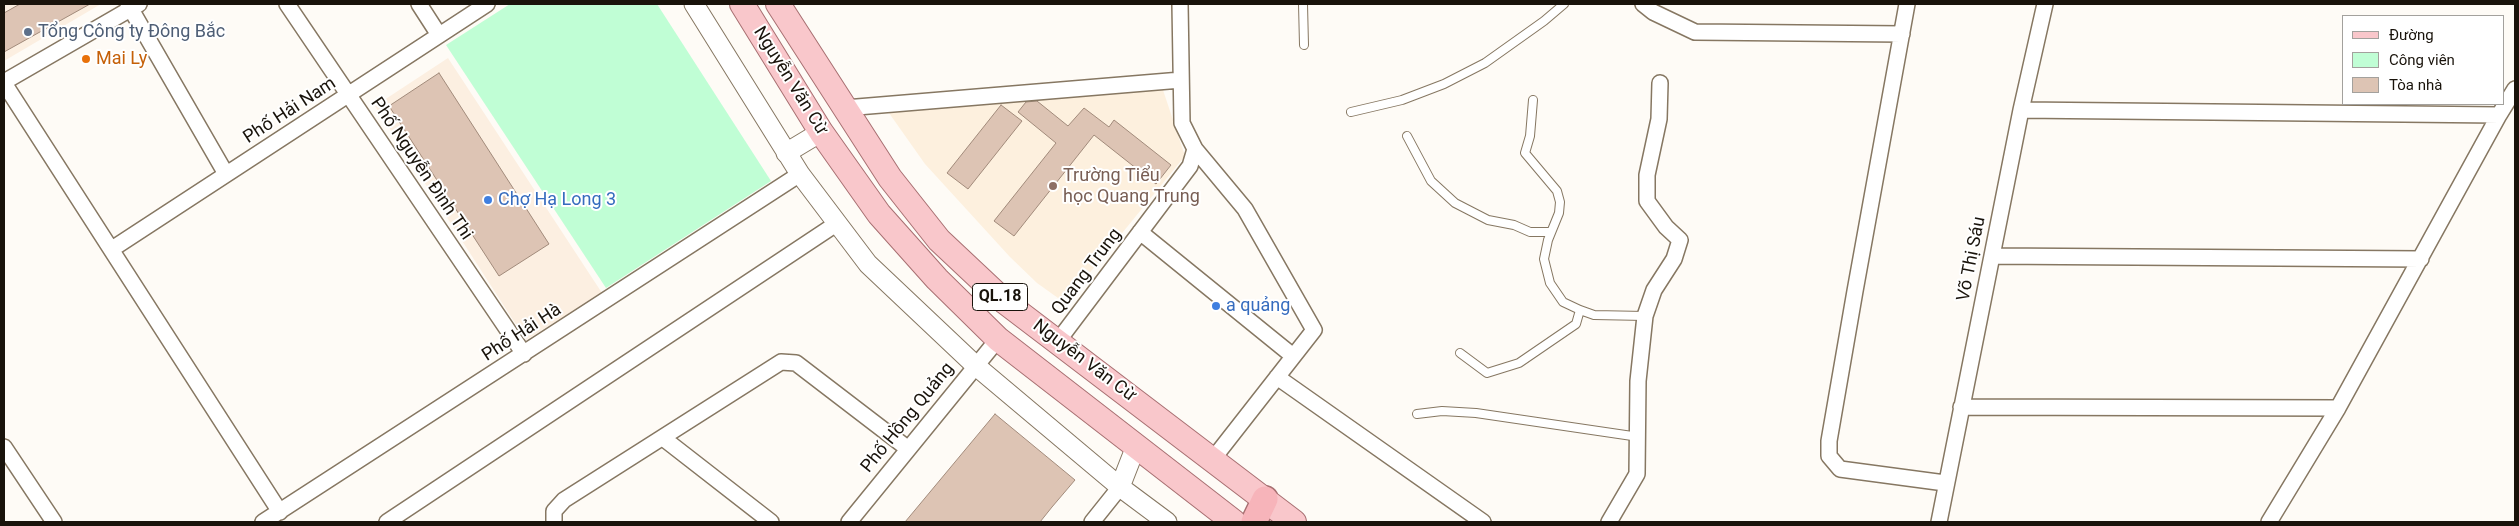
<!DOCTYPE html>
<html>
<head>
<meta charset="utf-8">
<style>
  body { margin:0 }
  #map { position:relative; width:2519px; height:526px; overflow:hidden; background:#fefbf6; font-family:Roboto,sans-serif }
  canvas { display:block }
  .frame { position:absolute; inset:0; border:5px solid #19130b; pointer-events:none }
  .legend { position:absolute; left:2342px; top:15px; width:162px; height:90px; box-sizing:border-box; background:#fff; border:1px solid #a3a19d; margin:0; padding:6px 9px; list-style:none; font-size:15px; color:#19130b }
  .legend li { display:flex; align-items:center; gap:10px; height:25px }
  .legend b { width:25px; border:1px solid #a3a19d }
</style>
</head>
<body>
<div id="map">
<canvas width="2519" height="526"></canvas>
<div class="frame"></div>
<ul class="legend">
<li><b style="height:6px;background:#f9c7cb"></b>Đường</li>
<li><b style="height:14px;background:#c0fed5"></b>Công viên</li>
<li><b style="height:14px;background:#ddc4b4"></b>Tòa nhà</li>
</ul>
</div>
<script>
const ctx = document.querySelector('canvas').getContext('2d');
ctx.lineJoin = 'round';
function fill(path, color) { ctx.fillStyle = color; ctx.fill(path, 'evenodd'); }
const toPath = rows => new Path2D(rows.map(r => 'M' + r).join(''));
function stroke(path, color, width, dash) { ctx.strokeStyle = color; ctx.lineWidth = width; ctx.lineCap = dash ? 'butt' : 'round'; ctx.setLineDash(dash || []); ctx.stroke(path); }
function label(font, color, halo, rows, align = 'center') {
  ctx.font = font + ' Roboto,sans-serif'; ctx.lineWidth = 4; ctx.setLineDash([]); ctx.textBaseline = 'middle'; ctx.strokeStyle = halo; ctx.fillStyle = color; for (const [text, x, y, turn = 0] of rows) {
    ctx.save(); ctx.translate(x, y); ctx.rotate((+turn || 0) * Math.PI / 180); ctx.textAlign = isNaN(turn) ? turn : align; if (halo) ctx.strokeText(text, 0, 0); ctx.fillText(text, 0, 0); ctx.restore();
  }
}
fill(toPath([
  [4,4,101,4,4,61],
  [448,58,602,293,526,340,375,106]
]), '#fcefe1');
fill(toPath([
  [1160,81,1185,156,1065,303,1037,283,1010,257,925,164,889,113]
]), '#fdf0de');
fill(toPath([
  [510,4,657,4,771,181,606,288,446,45]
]), '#c0fed5');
const building = toPath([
  [20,4,90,4,4,52,4,13,20,4],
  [439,73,549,244,499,276,389,106,439,73],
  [1037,101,1068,126,1084,108,1109,127,1114,120,1171,165,1156,184,1094,135,1014,236,994,221,1056,143,1018,112,1026,102,1037,101],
  [1001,105,1022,121,968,189,947,173,1001,105],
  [995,414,1075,480,1052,507,1040,522,905,522,995,414]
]);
fill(building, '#ddc4b4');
stroke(building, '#a28b7b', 1);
const service = toPath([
  [1303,4,1304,45],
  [1533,100,1530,136,1525,153,1557,191,1560,202,1559,213,1548,240,1544,259,1550,283,1563,302,1580,310,1594,315,1645,316],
  [1351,112,1402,100,1444,84,1485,63,1544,21,1564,4],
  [1407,136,1431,181,1455,203,1488,220,1514,225,1530,232,1551,232],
  [1460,353,1487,373,1519,363,1576,324,1580,310],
  [1417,414,1442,411,1476,413,1639,437]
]);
const minor = toPath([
  [128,4,226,174],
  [287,4,524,354],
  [419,4,439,35],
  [1643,4,1653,12,1695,32,1902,34],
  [1907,4,1855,291,1829,441,1829,456,1840,469,1945,483],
  [4,82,139,4],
  [4,83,280,512],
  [845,108,1181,80],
  [2021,110,2499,115],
  [1195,149,1245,209,1314,330,1213,459],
  [1140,232,1293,356],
  [112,249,487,4],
  [1992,256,2421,259],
  [1058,341,1190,166,1195,149,1182,123,1180,4],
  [1277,377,1483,522],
  [1961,407,2338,408],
  [663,438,771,522],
  [4,447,54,522],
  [263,522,800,174],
  [387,522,836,224],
  [554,522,554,511,564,500,781,362,796,363,907,448],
  [849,522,998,339],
  [1092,522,1120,487],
  [1609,522,1637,474,1638,381,1645,316,1654,290,1674,259,1680,240,1666,227,1647,201,1647,175,1659,119,1660,83],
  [1939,522,2021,110,2045,4],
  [2269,522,2338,408,2499,115,2515,89]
]);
const tertiary = toPath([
  [694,4,800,174,868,264,976,366,1120,487,1167,522],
  [786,153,821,132],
  [1120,487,1136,446]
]);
const primary = toPath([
  [742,4,821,132,879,214,937,279,998,339,1234,522],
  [778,4,890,178,939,240,1005,302,1294,522]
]);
const trunk = toPath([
  [1254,522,1265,499]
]);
stroke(service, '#867762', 10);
stroke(minor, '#867762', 18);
stroke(tertiary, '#867762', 21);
stroke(primary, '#a87072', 26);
stroke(trunk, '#a87072', 28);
stroke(service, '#fff', 8);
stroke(minor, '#fff', 15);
stroke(tertiary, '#fff', 19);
stroke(primary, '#f9c7cb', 24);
stroke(trunk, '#f7b4ba', 25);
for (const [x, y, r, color] of [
  [28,32,5,"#5c6f8a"],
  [86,59,5,"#e8710a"],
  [1053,186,5,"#8d6e63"],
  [488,200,5,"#3f7fe0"],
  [1216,306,5,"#3f7fe0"]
]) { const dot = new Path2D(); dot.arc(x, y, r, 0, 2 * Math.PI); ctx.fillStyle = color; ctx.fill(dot); stroke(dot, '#fff', 2); }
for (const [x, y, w] of [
  [1000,297,55]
]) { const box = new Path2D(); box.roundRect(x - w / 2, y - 13.5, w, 27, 4); ctx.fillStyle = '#fff'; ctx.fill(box); stroke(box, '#19130b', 1); }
label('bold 16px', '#19130b', null, [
  ["QL.18",1000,297]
]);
label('18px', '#4e5e75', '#fff', [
  ["Tổng Công ty Đông Bắc",38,32]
], 'left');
label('18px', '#c56008', '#fff', [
  ["Mai Ly",96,59]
], 'left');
label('18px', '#19130b', '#fff', [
  ["Nguyễn Văn Cừ",790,81,58],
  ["Phố Hải Nam",290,111,-33],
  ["Phố Nguyễn Đình Thi",421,169,56],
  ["Võ Thị Sáu",1972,259,-79],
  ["Quang Trung",1087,272,-53],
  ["Phố Hải Hà",522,333,-33],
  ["Nguyễn Văn Cừ",1084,361,37],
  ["Phố Hồng Quảng",908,418,-51]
]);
label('18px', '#785e54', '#fff', [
  ["Trường Tiểu",1063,176],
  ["học Quang Trung",1063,197]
], 'left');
label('18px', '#366cbe', '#fff', [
  ["Chợ Hạ Long 3",498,200],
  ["a quảng",1226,306]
], 'left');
</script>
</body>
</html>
